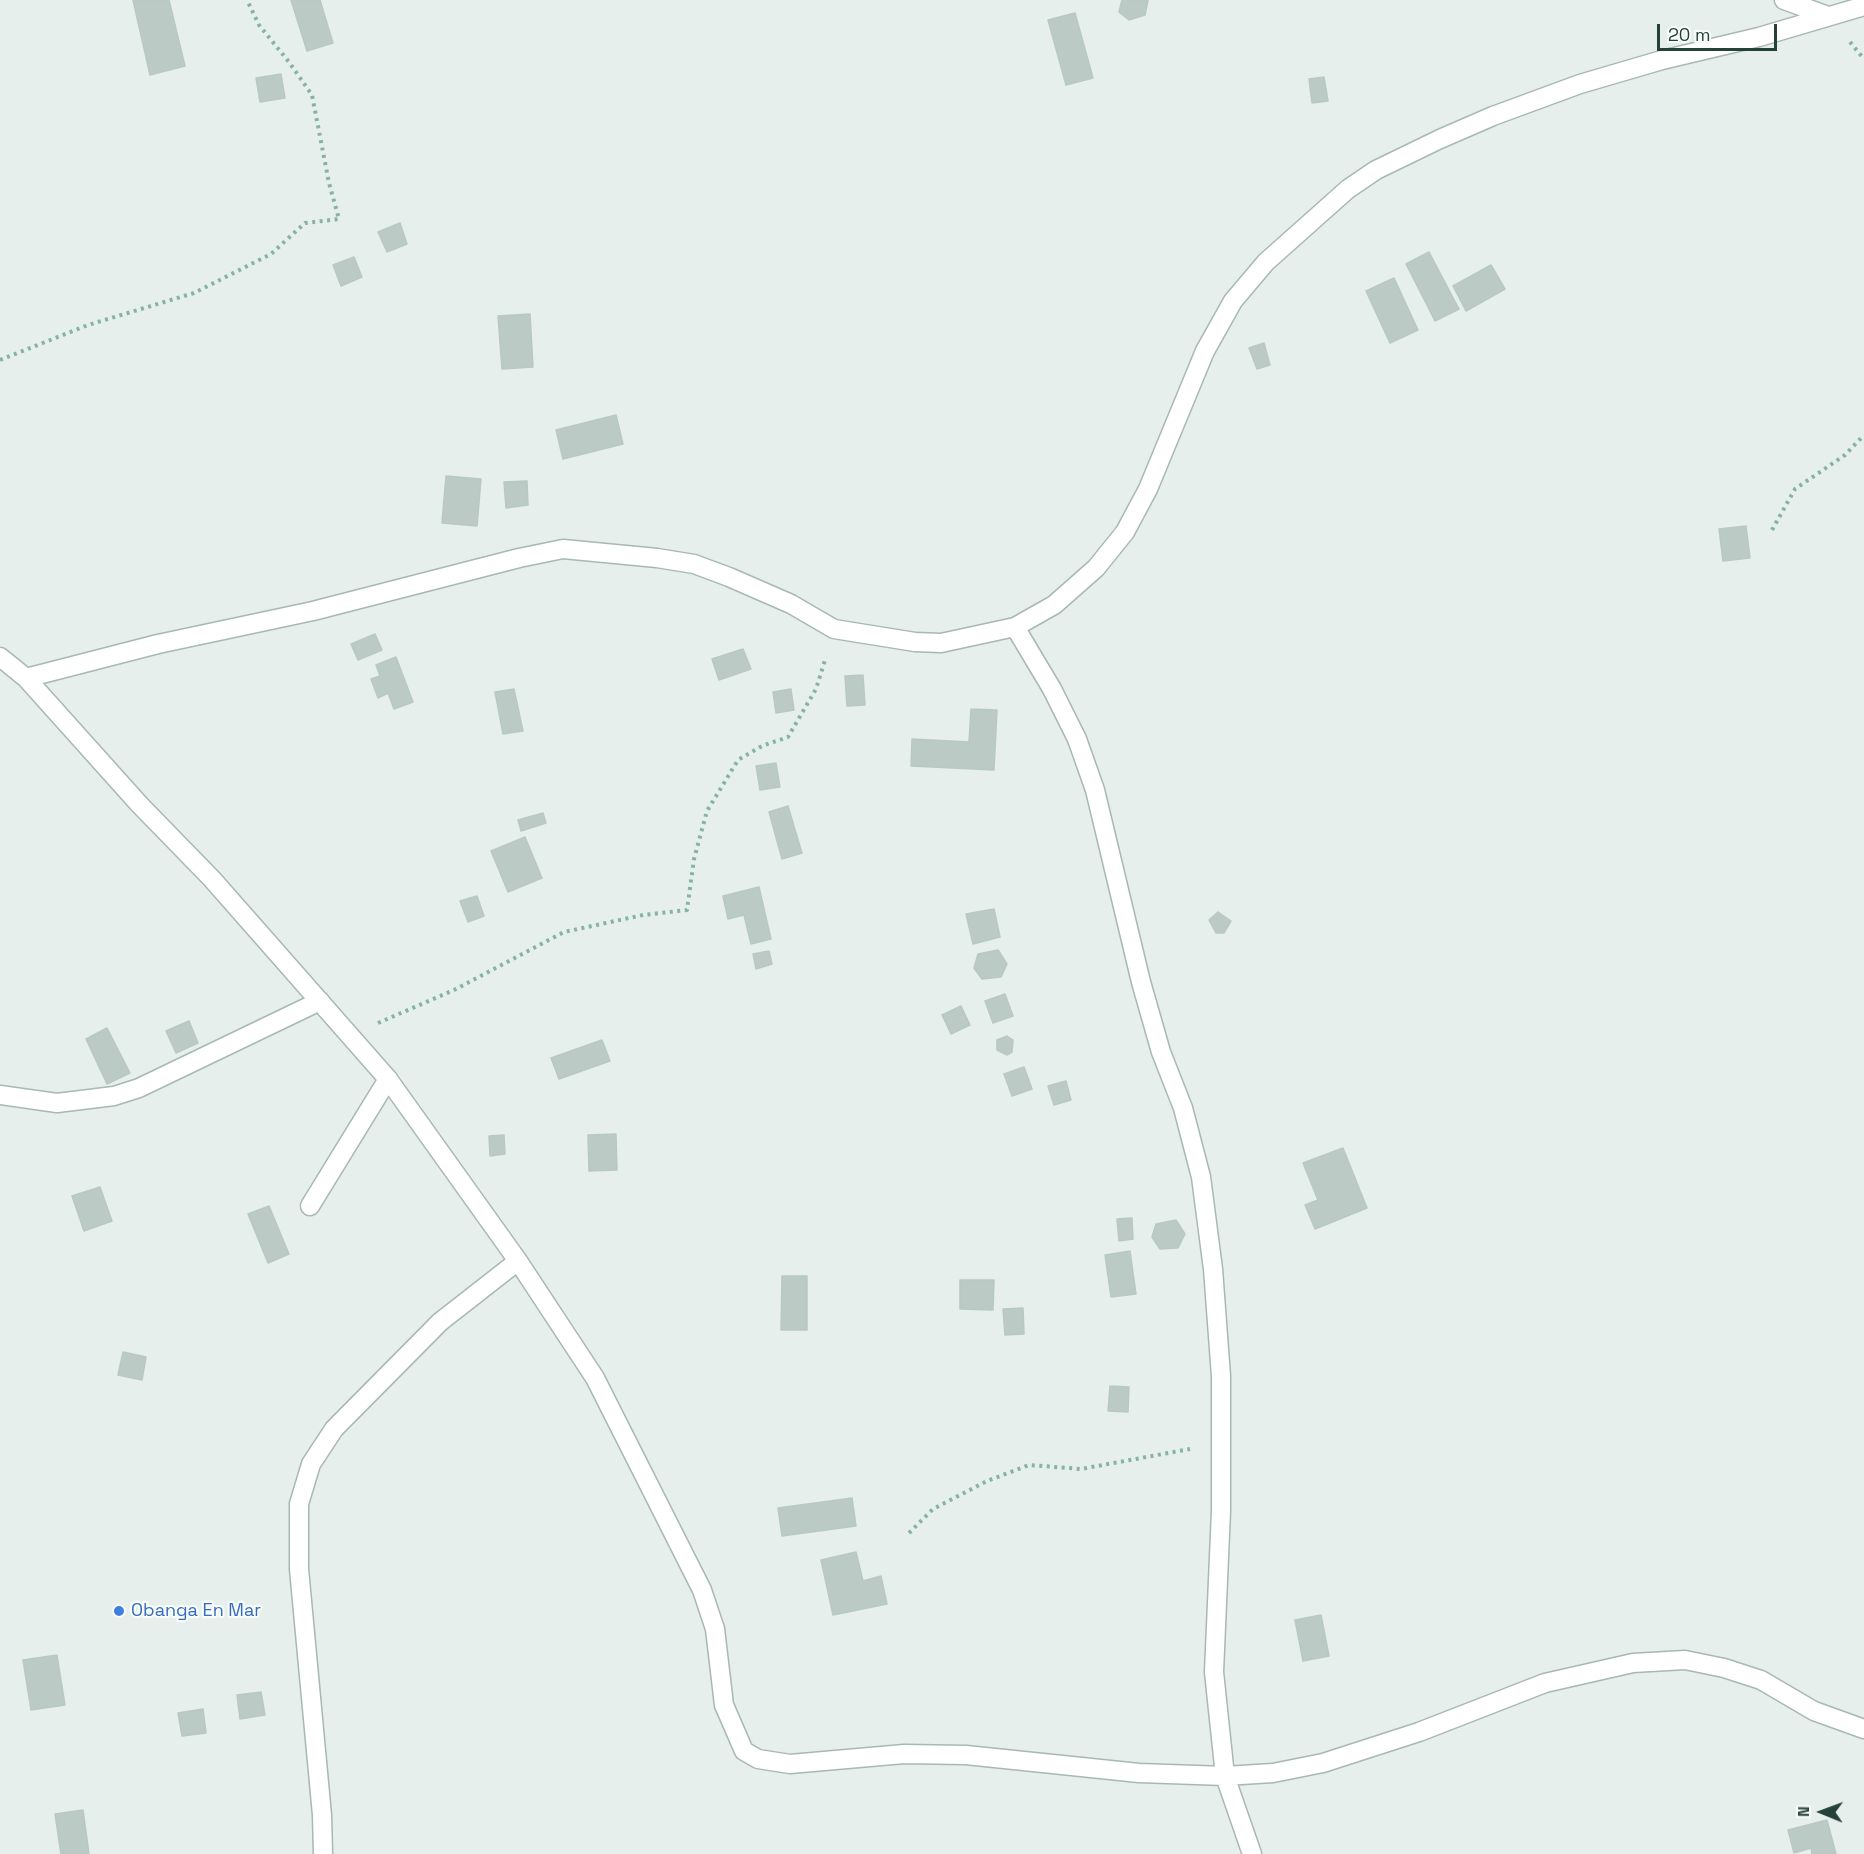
<!DOCTYPE html>
<html>
<head>
<meta charset="utf-8">
<style>
  body { margin:0 }
  #map { position:relative; width:1864px; height:1854px; overflow:hidden; background:#e6efeb; font-family:"Space Grotesk",sans-serif }
  canvas { display:block }
  .north { position:absolute; left:1792px; top:1782px; width:60px; height:60px; -webkit-text-stroke:4px #f7fbf9; paint-order:stroke; rotate:271deg; font-size:16px; font-weight:700; line-height:24px; text-align:center; color:#24423a }
  .north::after { content:''; display:block; margin:auto; width:21px; height:27px; background:#24423a; clip-path:polygon(50% 0,100% 100%,50% 72%,0 100%) }
  .scale { position:absolute; left:1657px; top:24px; width:120px; height:27px; box-sizing:border-box; border:3px solid #24423a; border-top:0; padding-left:8px; font-size:18px; line-height:21px; white-space:nowrap; color:#24423a; -webkit-text-stroke:4px #f7fbf9; paint-order:stroke }
</style>
</head>
<body>
<div id="map">
<canvas width="1864" height="1854"></canvas>
<div class="north">N</div>
<div class="scale">20 m</div>
</div>
<script>
const ctx = document.querySelector('canvas').getContext('2d');
ctx.lineJoin = 'round';
function fill(path, color) { ctx.fillStyle = color; ctx.fill(path, 'evenodd'); }
const toPath = rows => new Path2D(rows.map(r => 'M' + r).join(''));
function stroke(path, color, width, dash) { ctx.strokeStyle = color; ctx.lineWidth = width; ctx.lineCap = dash ? 'butt' : 'round'; ctx.setLineDash(dash || []); ctx.stroke(path); }
function label(font, color, halo, rows, align = 'center') {
  ctx.font = font + ' "Space Grotesk",sans-serif'; ctx.lineWidth = 4.5; ctx.setLineDash([]); ctx.textBaseline = 'middle'; ctx.strokeStyle = halo; ctx.fillStyle = color; for (const [text, x, y, turn = 0] of rows) {
    ctx.save(); ctx.translate(x, y); ctx.rotate((+turn || 0) * Math.PI / 180); ctx.textAlign = isNaN(turn) ? turn : align; if (halo) ctx.strokeText(text, 0, 0); ctx.fillText(text, 0, 0); ctx.restore();
  }
}
const building = toPath([
  [133,0,169,0,185,66,150,75,133,0],
  [291,0,320,0,333,43,307,51,291,0],
  [1122,0,1148,0,1145,15,1129,20,1119,12,1122,0],
  [1075,13,1093,78,1066,85,1048,20,1075,13],
  [281,74,285,98,260,102,256,78,281,74],
  [1324,77,1328,101,1312,103,1309,79,1324,77],
  [400,223,407,244,387,252,378,232,400,223],
  [1429,252,1459,309,1435,321,1406,264,1429,252],
  [354,257,362,277,341,286,333,265,354,257],
  [1491,265,1505,289,1466,311,1453,286,1491,265],
  [1394,278,1418,330,1390,343,1366,291,1394,278],
  [530,314,533,367,502,369,498,316,530,314],
  [1264,343,1270,365,1257,369,1249,348,1264,343],
  [616,415,623,444,563,459,556,430,616,415],
  [446,476,481,479,477,526,442,523,446,476],
  [527,481,528,505,506,508,504,482,527,481],
  [1746,526,1750,558,1723,561,1719,529,1746,526],
  [375,634,382,650,358,660,351,644,375,634],
  [743,649,751,669,719,680,712,659,743,649],
  [396,657,413,702,394,709,388,693,378,698,371,679,380,676,376,665,396,657],
  [863,675,865,705,847,706,845,676,863,675],
  [514,689,523,731,503,734,495,692,514,689],
  [791,689,794,710,776,713,773,692,791,689],
  [971,709,997,710,994,770,911,766,912,739,969,742,971,709],
  [776,763,780,787,760,790,756,766,776,763],
  [788,806,802,853,782,859,769,812,788,806],
  [543,813,546,823,521,831,518,820,543,813],
  [525,837,542,878,508,892,491,851,525,837],
  [759,887,771,939,751,944,744,915,728,919,723,896,759,887],
  [477,896,484,916,468,922,460,901,477,896],
  [994,909,1000,937,973,944,966,914,994,909],
  [1218,912,1231,921,1224,933,1216,933,1209,920,1218,912],
  [998,950,1007,964,1001,977,982,979,974,968,978,954,998,950],
  [769,951,772,964,756,969,753,954,769,951],
  [1005,994,1013,1016,993,1023,985,1001,1005,994],
  [961,1006,970,1025,951,1034,942,1015,961,1006],
  [189,1021,198,1043,176,1053,166,1031,189,1021],
  [107,1028,130,1073,107,1084,86,1039,107,1028],
  [1007,1036,1013,1040,1012,1052,1007,1055,997,1050,997,1040,1007,1036],
  [602,1040,610,1061,559,1079,551,1058,602,1040],
  [1024,1067,1032,1089,1012,1096,1004,1074,1024,1067],
  [1066,1081,1071,1100,1054,1105,1048,1086,1066,1081],
  [616,1134,617,1170,589,1171,588,1135,616,1134],
  [504,1135,505,1154,490,1156,489,1136,504,1135],
  [1343,1148,1367,1208,1315,1229,1305,1205,1318,1200,1303,1163,1343,1148],
  [100,1187,112,1221,84,1231,72,1196,100,1187],
  [269,1206,289,1254,268,1263,248,1214,269,1206],
  [1132,1218,1133,1239,1119,1241,1117,1219,1132,1218],
  [1176,1220,1185,1234,1178,1248,1160,1249,1152,1237,1156,1224,1176,1220],
  [1130,1251,1136,1294,1111,1297,1105,1255,1130,1251],
  [782,1276,807,1276,807,1330,781,1330,782,1276],
  [960,1280,994,1280,993,1310,960,1309,960,1280],
  [1023,1308,1024,1334,1005,1335,1003,1309,1023,1308],
  [123,1352,146,1357,142,1380,118,1375,123,1352],
  [1110,1386,1129,1387,1128,1412,1108,1411,1110,1386],
  [852,1498,856,1526,782,1536,778,1508,852,1498],
  [856,1552,863,1581,881,1576,887,1604,833,1615,821,1560,856,1552],
  [1321,1615,1329,1656,1303,1661,1295,1620,1321,1615],
  [57,1655,65,1705,31,1710,23,1660,57,1655],
  [261,1692,265,1715,240,1719,237,1695,261,1692],
  [203,1709,206,1733,182,1736,178,1713,203,1709],
  [83,1810,89,1854,61,1854,55,1814,83,1810],
  [1827,1820,1836,1854,1812,1854,1811,1848,1794,1853,1788,1830,1827,1820]
]);
fill(building, '#bbcac4');
stroke(building, '#b8c9c2', 1.5);
const lane = toPath([
  [310,1206,388,1079]
]);
const street = toPath([
  [1784,0,1828,16],
  [1015,627,1052,689,1077,739,1095,790,1141,982,1161,1052,1183,1108,1201,1177,1213,1269,1221,1376,1221,1511,1214,1672,1225,1776,1273,1773,1323,1763,1419,1732,1545,1683,1633,1663,1685,1660,1724,1668,1761,1680,1814,1711,1864,1729],
  [0,657,26,678,139,804,212,879,388,1079,518,1261,595,1378,702,1590,715,1629,724,1705,744,1751,758,1759,790,1764,904,1754,966,1755,1139,1773,1225,1776,1252,1854],
  [26,678,158,644,313,611,519,558,563,549,657,558,694,564,729,577,791,604,834,629,915,642,941,643,1015,627,1054,605,1096,568,1125,532,1148,489,1205,351,1233,301,1266,262,1348,189,1376,170,1440,139,1493,116,1580,84,1662,60,1759,37,1864,6],
  [0,1095,57,1103,114,1096,139,1088,320,1001],
  [323,1854,322,1815,299,1569,299,1504,311,1464,334,1429,440,1322,518,1261]
]);
stroke(lane, '#a8b8b2', 21);
stroke(street, '#a8b8b2', 21);
stroke(toPath([
  [1850,42,1864,59],
  [0,360,88,325,194,293,271,254,305,223,339,219,329,183,312,95,289,62,259,25,247,0],
  [1772,530,1795,489,1845,455,1864,435],
  [378,1023,454,990,564,932,643,915,687,910,694,859,707,811,738,760,762,746,788,737,816,689,826,657],
  [909,1533,933,1509,987,1481,1029,1465,1081,1469,1190,1449]
]), '#86b3a5', 4, [3, 4.5]);
stroke(lane, '#fff', 18);
stroke(street, '#fff', 18);
for (const [x, y, r, color] of [
  [119,1611,6,"#3f7fe0"]
]) { const dot = new Path2D(); dot.arc(x, y, r, 0, 2 * Math.PI); ctx.fillStyle = color; ctx.fill(dot); stroke(dot, '#f7fbf9', 2); }
label('18px', '#366cbe', '#f7fbf9', [
  ["Obanga En Mar",131,1611]
], 'left');
</script>
</body>
</html>
